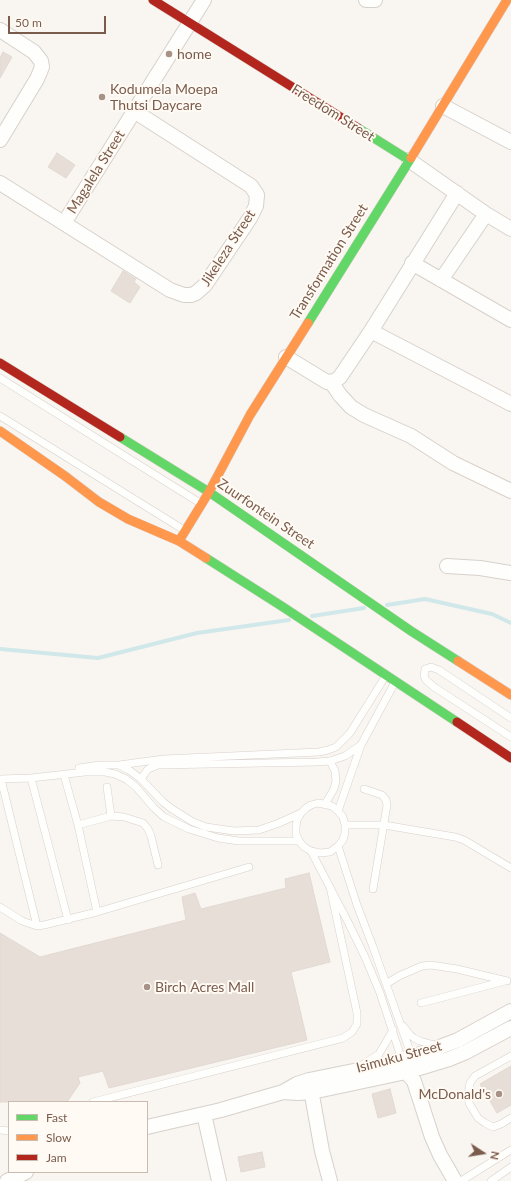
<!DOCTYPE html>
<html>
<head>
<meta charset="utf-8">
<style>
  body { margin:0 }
  #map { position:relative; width:511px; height:1181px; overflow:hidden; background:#f9f5f0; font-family:Lato,sans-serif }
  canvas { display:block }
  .legend { position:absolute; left:8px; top:1101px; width:140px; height:72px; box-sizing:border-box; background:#fffaf3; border:1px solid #cabbb1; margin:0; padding:5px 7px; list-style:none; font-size:12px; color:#7a5c4d }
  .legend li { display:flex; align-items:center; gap:8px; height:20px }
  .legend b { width:20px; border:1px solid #cabbb1 }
  .north { position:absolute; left:463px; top:1133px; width:40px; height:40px; -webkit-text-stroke:3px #fffaf3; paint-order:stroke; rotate:102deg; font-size:11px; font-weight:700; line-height:16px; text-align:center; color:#7a5c4d }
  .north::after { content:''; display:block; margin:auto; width:14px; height:18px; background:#7a5c4d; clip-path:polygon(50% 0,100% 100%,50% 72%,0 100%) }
  .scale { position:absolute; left:8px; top:16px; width:98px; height:18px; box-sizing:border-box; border:2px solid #7a5c4d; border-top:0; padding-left:5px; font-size:12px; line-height:14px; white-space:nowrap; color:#7a5c4d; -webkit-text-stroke:3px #fffaf3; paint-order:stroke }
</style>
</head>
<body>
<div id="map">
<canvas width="511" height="1181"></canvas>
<ul class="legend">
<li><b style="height:5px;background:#63d668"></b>Fast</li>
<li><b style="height:5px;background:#ff974d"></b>Slow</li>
<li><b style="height:5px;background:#b3261e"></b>Jam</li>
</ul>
<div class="north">N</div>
<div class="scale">50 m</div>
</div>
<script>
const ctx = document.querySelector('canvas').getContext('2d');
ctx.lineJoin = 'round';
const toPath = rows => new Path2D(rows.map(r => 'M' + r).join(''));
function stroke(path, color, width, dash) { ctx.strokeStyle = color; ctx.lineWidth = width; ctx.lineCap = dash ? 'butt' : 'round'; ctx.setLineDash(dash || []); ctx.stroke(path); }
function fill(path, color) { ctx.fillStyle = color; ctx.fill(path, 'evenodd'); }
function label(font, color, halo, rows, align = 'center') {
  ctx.font = font + ' Lato,sans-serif'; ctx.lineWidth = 4; ctx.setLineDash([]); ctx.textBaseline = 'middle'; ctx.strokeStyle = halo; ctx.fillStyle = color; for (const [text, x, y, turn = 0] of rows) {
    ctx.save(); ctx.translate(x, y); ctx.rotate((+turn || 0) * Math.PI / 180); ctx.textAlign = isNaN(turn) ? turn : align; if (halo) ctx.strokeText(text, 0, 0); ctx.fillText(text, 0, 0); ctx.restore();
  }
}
stroke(toPath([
  [387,605,425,599,492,614,511,623],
  [312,616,364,608],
  [0,649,98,658,197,633,289,620]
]), '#d0e8ea', 4);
const building = toPath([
  [3,52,12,57,0,78,0,58,3,52],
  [57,153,75,165,66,178,48,167,57,153],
  [123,271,136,279,134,282,140,287,130,303,111,291,123,271],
  [309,873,330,962,291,972,307,1040,109,1088,103,1071,78,1077,80,1083,67,1102,0,1102,0,933,40,957,186,920,182,897,195,893,201,909,286,888,285,879,309,873],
  [511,1066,511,1105,497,1113,480,1084,511,1066],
  [390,1089,396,1113,378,1118,372,1094,390,1089],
  [262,1152,265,1167,241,1172,238,1157,262,1152]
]);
fill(building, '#e6ded7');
stroke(building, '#e2d8d2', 1);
const lane = toPath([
  [0,378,200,503],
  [0,416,184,530],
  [511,718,439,670,431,667,425,669,424,676,426,680,434,687,511,737],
  [119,765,164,759,319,752,328,750,336,747,350,733,385,677],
  [79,768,99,765,119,765,129,770,141,779,163,802,172,809,193,822,206,827,234,831,259,830,279,823,301,813],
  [64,775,78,825,97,912],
  [31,778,68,920],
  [0,779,31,778,85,772,105,772,115,774,126,779,136,787,154,808,164,817,189,829,218,838,239,841,299,841],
  [1,779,37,926],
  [141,779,148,769,158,765,317,762,330,761,345,756,361,745],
  [107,787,111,816],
  [364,789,382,795,386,800,387,805,373,889],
  [325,804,334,789,336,781,335,771,330,761],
  [338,811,361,745,394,684],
  [78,825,111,816,124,817,143,823,148,829,151,836,158,865],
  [345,825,384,825,455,837,464,840,511,868],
  [338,846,357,905,373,947,412,1057],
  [311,851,320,853,330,852,338,846,343,840,345,833,345,825,343,817,338,811,332,806,318,803,311,805,306,808,301,813,297,820,296,827,296,834,299,841,304,847,311,851,348,922,365,957,380,993,402,1060],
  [0,907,22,921,37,926,44,925,97,912,249,867],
  [386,984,399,976,422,966,431,965,457,969,507,981],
  [421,1003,505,981],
  [403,1026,410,1035,414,1038,420,1041,438,1046],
  [511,1056,475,1076,470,1083,468,1094,469,1103,478,1118,485,1123,493,1127,501,1124,511,1118],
  [362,1065,379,1054,393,1030],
  [93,1102,343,1038,352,1032,357,1024,357,1013,330,887],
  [0,1130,9,1131],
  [461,1181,511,1150],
  [491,1181,511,1167]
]);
const street = toPath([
  [366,0,375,0],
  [0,30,34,52,41,61,42,67,37,79,0,140],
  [443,106,511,142],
  [409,160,486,214,511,229],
  [0,183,170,290,184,295,191,295,196,293,205,285,250,218,256,206,257,195,251,186,134,111],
  [64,223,204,0],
  [412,263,511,320],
  [441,280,486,214],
  [371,331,511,404],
  [286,357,327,382,335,381,340,377,371,331,457,193],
  [331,382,340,395,351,407,364,415,411,436,453,463,511,491],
  [447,566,480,568,511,573],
  [404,1066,406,1072,414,1081,432,1137,440,1155,455,1181],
  [310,1084,322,1151,330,1181],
  [283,1092,298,1093,312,1092,406,1072,449,1059,466,1052,511,1028],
  [204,1114,219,1181],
  [147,1127,221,1110,283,1092,297,1084,309,1080,383,1065,424,1053,458,1040,511,1011],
  [7,1181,26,1172]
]);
const fast = toPath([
  [358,128,409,160],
  [308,323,411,158],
  [120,437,209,492,411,631,458,661],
  [206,558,283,607,457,722]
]);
const slow = toPath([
  [411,158,507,0],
  [0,431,65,476,99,502,128,519,179,541,206,558],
  [179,541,209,492,250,415,308,323],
  [458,661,511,695]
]);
const jam = toPath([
  [153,0,358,128],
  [0,363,120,437],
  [457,722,511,758]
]);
stroke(lane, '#d7d1cb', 8);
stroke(street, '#d7d1cb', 16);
stroke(fast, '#d9d2cb', 10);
stroke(slow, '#d9d2cb', 10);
stroke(jam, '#d9d2cb', 10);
stroke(lane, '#fefefd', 7);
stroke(street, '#fefefd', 14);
stroke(fast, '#63d668', 9);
stroke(slow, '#ff974d', 9);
stroke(jam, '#b3261e', 9);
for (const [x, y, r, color] of [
  [169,54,4,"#a69286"],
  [102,97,4,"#a69286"],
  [147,987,4,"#a69286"],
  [499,1094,4,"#a69286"]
]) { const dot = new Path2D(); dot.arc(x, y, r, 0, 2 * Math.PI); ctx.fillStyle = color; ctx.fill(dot); stroke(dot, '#fffaf3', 1.5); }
label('14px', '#7a5c4d', '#fffaf3', [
  ["home",177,54],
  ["Kodumela Moepa",110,89],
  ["Thutsi Daycare",110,105],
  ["Birch Acres Mall",155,987],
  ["McDonald's",491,1094,"right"]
], 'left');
label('14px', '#7a5c4d', '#fffaf3', [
  ["Freedom Street",333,113,32],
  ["Magalela Street",96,172,-58],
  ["Jikeleza Street",228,248,-57],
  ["Transformation Street",329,262,-58],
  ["Zuurfontein Street",266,514,34],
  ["Isimuku Street",399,1057,-15]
]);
</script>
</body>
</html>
